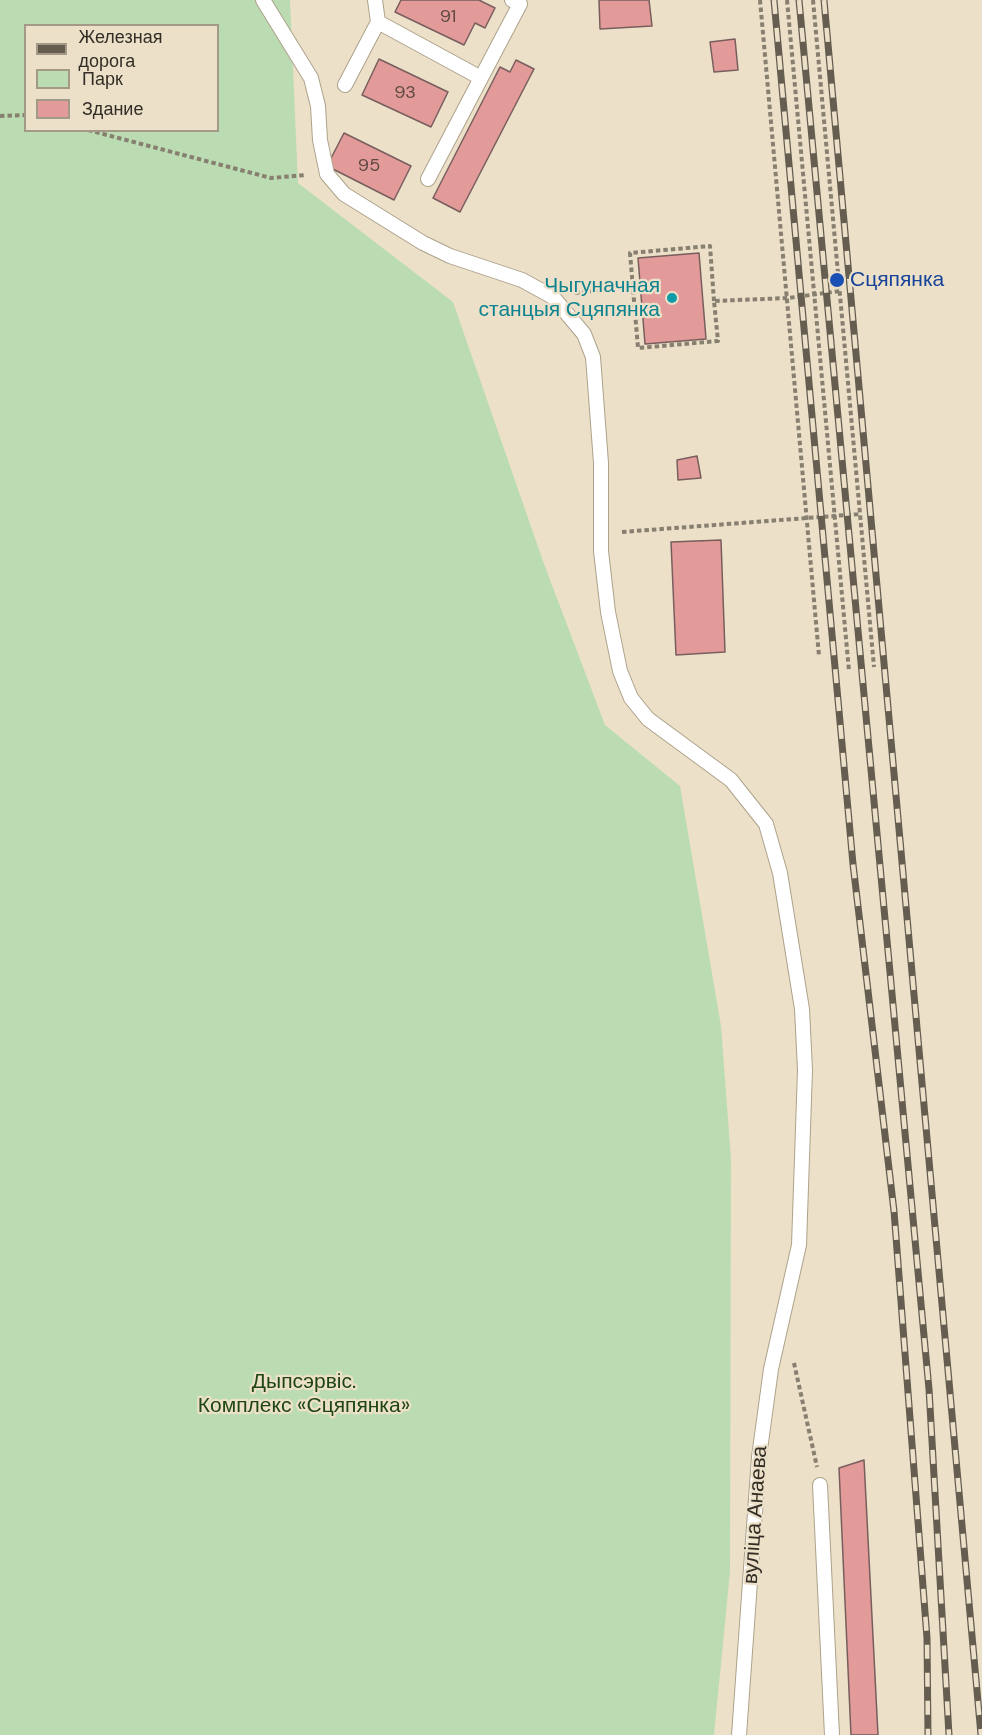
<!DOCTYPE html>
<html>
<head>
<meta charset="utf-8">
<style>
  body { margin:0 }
  #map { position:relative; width:982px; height:1735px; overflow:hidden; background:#ece0c9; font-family:"DM Sans",sans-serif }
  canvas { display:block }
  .legend { position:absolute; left:24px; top:24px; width:195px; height:108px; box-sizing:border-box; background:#ece0c9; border:2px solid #a29987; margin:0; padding:8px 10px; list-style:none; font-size:18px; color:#332e25 }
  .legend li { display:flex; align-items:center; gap:12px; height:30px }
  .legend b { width:30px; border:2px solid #a29987 }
</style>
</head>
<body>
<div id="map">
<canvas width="982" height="1735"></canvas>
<ul class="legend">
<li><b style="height:8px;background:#645d50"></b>Железная дорога</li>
<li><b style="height:16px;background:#bbdcb3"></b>Парк</li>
<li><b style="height:16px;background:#e29b99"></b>Здание</li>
</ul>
</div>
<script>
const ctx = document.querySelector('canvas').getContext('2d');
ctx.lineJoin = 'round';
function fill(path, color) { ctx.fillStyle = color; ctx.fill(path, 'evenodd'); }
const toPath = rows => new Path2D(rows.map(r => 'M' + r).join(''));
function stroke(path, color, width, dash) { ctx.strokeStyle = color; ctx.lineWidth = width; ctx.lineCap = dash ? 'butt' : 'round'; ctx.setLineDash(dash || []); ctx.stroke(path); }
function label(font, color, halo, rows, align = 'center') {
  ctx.font = font + ' "DM Sans",sans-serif'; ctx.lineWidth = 4.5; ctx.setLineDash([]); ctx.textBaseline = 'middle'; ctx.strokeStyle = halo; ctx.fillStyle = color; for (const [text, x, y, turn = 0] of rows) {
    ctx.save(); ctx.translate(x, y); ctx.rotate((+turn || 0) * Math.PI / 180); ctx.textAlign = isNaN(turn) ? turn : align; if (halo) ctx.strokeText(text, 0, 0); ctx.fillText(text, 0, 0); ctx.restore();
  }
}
fill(toPath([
  [0,0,290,0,298,183,453,302,544,564,605,725,680,786,721,1026,731,1159,730,1572,714,1735,0,1735],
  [26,26,218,26,218,130,26,130]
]), '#bbdcb3');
const building = toPath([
  [401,0,479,0,495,8,485,28,475,23,464,45,395,12,401,0],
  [599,0,649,0,652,26,600,29,599,0],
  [735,39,738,70,714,72,710,42,735,39],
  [379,59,448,92,431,127,362,95,379,59],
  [516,60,534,69,460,212,433,198,500,67,510,72,516,60],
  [344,133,411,166,394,200,327,166,344,133],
  [699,253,706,339,645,344,638,258,699,253],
  [697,456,701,478,678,480,677,460,697,456],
  [721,540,725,652,676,655,671,542,721,540],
  [864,1460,878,1735,851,1735,839,1468,864,1460]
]);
fill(building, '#e29b99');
stroke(building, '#785e5d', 1.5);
const lane = toPath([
  [263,0,311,78,318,106,320,140,327,174,344,194,423,243,450,256,522,280,553,297,584,334,593,357,601,463,601,551,608,612,620,671,631,698,648,719,731,780,766,824,780,873,802,1009,805,1070,799,1245,771,1369,759,1457,739,1735],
  [375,0,378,22,481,78,520,4,512,0],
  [345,85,378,22],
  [428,179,481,78],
  [820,1485,832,1735]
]);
stroke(lane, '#ada28b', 16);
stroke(toPath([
  [760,0,819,656],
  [787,0,849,671],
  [813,0,874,667],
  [0,116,26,115],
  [88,130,271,178,306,175],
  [575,293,633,286],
  [714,301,710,246,630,253,638,348,718,341,714,301,788,298,840,291],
  [622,532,860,514],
  [794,1363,817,1467]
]), '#877f6f', 4, [4.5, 3]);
stroke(lane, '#fff', 14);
const rail = toPath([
  [774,0,853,864,894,1211,927,1638,928,1735],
  [799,0,929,1389,949,1735],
  [824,0,981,1735]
]);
stroke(rail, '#645d50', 7);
stroke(rail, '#ece0c9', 4.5, [14]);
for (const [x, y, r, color] of [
  [837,280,8,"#1a4fb4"],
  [672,298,6,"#0f9aa8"]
]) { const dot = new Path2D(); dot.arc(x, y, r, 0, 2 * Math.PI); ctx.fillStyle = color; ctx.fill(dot); stroke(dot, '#ece0c9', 2); }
label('18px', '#5f4942', null, [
  ["91",448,17],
  ["93",405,93],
  ["95",369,166]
]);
label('21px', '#164399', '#ece0c9', [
  ["Сцяпянка",850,280]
], 'left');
label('21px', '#0d838f', '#ece0c9', [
  ["Чыгуначная",660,286],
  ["станцыя Сцяпянка",660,310]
], 'right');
label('21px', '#1e4612', '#ece0c9', [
  ["Дыпсэрвіс.",304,1382],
  ["Комплекс «Сцяпянка»",304,1406]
]);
label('21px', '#332e25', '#ece0c9', [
  ["вуліца Анаева",756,1515,-86]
]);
</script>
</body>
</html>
